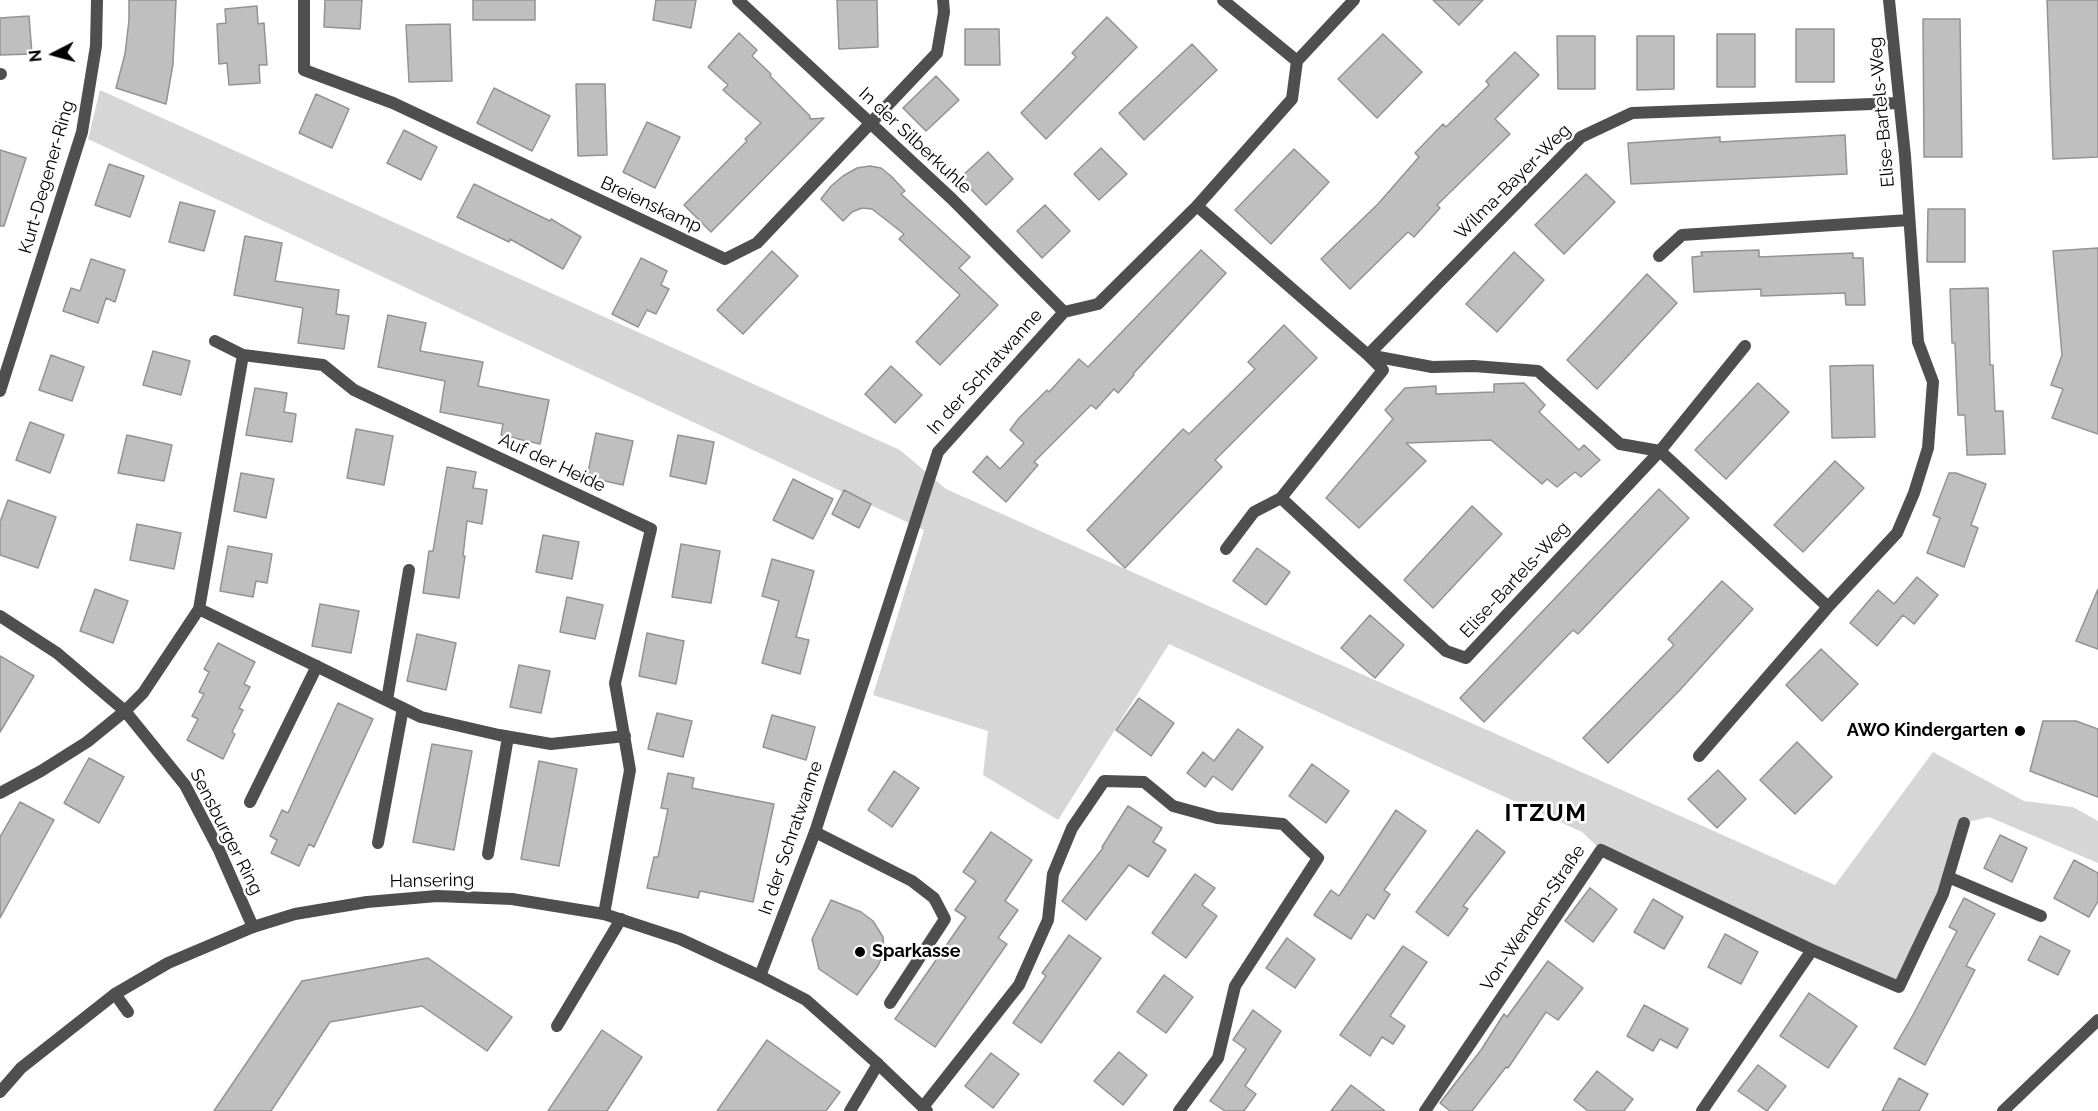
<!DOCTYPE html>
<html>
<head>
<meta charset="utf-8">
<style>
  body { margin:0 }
  #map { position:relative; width:2098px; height:1111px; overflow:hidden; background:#fff; font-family:Raleway,sans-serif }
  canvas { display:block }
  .north { position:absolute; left:24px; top:24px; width:60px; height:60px; -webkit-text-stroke:4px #fff; paint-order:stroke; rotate:264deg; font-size:16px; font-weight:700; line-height:24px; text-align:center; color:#000 }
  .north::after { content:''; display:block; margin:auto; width:21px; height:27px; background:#000; clip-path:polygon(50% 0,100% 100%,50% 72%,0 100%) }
</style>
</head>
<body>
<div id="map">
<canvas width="2098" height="1111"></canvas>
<div class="north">N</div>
</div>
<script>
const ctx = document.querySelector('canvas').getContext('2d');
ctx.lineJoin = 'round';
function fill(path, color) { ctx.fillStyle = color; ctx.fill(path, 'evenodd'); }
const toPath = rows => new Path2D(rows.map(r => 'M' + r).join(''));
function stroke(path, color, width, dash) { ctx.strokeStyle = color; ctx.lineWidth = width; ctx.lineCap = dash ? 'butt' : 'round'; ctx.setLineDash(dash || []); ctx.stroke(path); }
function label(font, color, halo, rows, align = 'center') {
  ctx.font = font + ' Raleway,sans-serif'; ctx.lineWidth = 5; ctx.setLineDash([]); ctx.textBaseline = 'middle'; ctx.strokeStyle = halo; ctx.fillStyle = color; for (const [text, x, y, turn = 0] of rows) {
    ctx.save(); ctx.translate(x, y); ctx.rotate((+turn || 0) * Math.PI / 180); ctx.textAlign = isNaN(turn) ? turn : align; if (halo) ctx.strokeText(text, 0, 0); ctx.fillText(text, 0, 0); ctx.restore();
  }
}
fill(toPath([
  [100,90,900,450,946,489,1835,885,1933,752,2024,801,2073,807,2098,821,2098,863,1989,817,1964,823,1943,894,1899,987,1601,850,1582,832,1169,644,1058,820,983,775,988,731,873,695,924,530,88,139]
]), '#d6d6d6');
const building = toPath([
  [129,0,176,0,173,64,166,104,116,88,125,54,129,20,129,0],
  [325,0,362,0,360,29,324,27,325,0],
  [473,0,535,0,535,20,473,20,473,0],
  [656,0,696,0,691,28,653,20,656,0],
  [837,0,877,0,878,47,839,49,837,0],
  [1433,0,1483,0,1459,25,1433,0],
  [2047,0,2098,0,2098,157,2053,159,2047,0],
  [257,6,258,24,264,23,267,65,259,65,260,83,229,85,227,63,219,64,217,24,226,23,225,9,257,6],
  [29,16,32,54,0,55,0,18,29,16],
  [1107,17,1137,47,1046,139,1021,113,1076,57,1072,53,1107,17],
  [1923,19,1960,19,1962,157,1924,157,1923,19],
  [450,24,452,81,409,82,406,25,450,24],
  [965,29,999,29,1000,65,965,65,965,29],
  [1796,29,1834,29,1834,82,1796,82,1796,29],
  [739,33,757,50,752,56,771,74,770,76,810,116,810,119,824,118,711,232,684,205,747,141,745,139,761,123,723,90,728,85,708,67,739,33],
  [1383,34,1422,72,1377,118,1338,79,1383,34],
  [1717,34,1755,34,1755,87,1717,87,1717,34],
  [1557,36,1595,36,1595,89,1558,89,1557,36],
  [1637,36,1674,36,1674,89,1637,90,1637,36],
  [1192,44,1217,70,1144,140,1119,113,1192,44],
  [1515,52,1539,75,1495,119,1510,134,1437,205,1440,208,1414,237,1408,232,1350,289,1321,259,1378,204,1419,157,1415,153,1443,124,1446,127,1489,85,1486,81,1515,52],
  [936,76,959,100,926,131,903,108,936,76],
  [576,84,605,84,607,155,578,156,576,84],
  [494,88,550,116,532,151,477,123,494,88],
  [316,94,349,109,332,148,299,133,316,94],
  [647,122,680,137,655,188,623,172,647,122],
  [404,130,437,147,421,180,387,163,404,130],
  [1845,135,1847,174,1631,184,1628,143,1720,137,1720,142,1845,135],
  [1101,148,1127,174,1099,200,1074,174,1101,148],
  [1294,149,1329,182,1271,244,1235,210,1294,149],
  [0,150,26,158,4,226,0,226,0,150],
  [988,152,1013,179,986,205,960,178,988,152],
  [109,164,144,176,130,217,95,205,109,164],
  [870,166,881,168,891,176,905,191,901,194,970,257,959,268,998,305,940,365,916,342,960,295,899,239,904,234,872,209,862,208,852,212,843,221,821,199,831,186,843,176,857,168,870,166],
  [1586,174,1615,202,1564,254,1535,225,1586,174],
  [474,184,550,221,551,219,581,237,563,269,510,239,509,242,457,217,474,184],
  [180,202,215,211,204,251,169,242,180,202],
  [1045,205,1070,231,1042,258,1017,231,1045,205],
  [1928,209,1965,209,1965,262,1927,262,1928,209],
  [245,236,282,243,275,281,339,290,336,314,349,316,344,349,298,343,303,308,234,295,245,236],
  [2098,248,2098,434,2052,418,2063,389,2051,385,2062,355,2053,251,2098,248],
  [1201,250,1226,273,1133,374,1134,375,1118,393,1114,389,1096,409,1091,405,1034,462,1038,465,1006,502,973,472,987,456,1000,469,1024,443,1010,430,1019,418,1047,390,1049,392,1079,359,1088,367,1201,250],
  [1759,250,1759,257,1853,253,1853,258,1863,258,1865,305,1846,305,1845,293,1761,296,1761,289,1694,292,1692,257,1702,256,1701,252,1759,250],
  [772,251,798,276,743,334,717,310,772,251],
  [1514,252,1544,280,1497,332,1466,304,1514,252],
  [641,258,667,271,661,285,669,289,656,314,647,310,638,327,612,314,641,258],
  [91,259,125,270,115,302,106,298,98,323,63,311,71,288,80,291,91,259],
  [1647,274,1677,303,1597,389,1567,360,1647,274],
  [1988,288,1990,365,1993,365,1995,411,2003,411,2005,454,1967,455,1965,415,1958,415,1955,343,1952,343,1950,289,1988,288],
  [388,315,426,323,420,351,483,362,478,386,549,400,540,444,501,435,503,424,440,412,445,381,378,367,388,315],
  [1284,325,1317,358,1215,460,1222,467,1125,568,1087,530,1183,429,1189,434,1255,369,1248,362,1284,325],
  [153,351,190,361,181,395,143,385,153,351],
  [51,355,84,367,72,401,39,390,51,355],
  [1873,365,1875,437,1832,438,1830,366,1873,365],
  [891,366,922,395,895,423,865,394,891,366],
  [1524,383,1545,405,1539,412,1579,450,1584,445,1600,460,1581,477,1575,472,1557,487,1547,479,1542,484,1491,440,1406,443,1426,461,1359,528,1326,498,1393,419,1385,410,1405,388,1436,386,1436,394,1494,392,1494,384,1524,383],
  [1758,383,1789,412,1726,479,1695,450,1758,383],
  [255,388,287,393,284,412,296,414,292,442,246,435,255,388],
  [30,422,64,435,50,473,16,460,30,422],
  [356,429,393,436,384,485,347,478,356,429],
  [596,433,633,441,623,485,587,477,596,433],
  [127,435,172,445,164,481,118,473,127,435],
  [678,435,714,442,706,484,670,476,678,435],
  [1835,461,1864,488,1803,552,1774,525,1835,461],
  [447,467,476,472,473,488,487,490,482,524,467,521,463,556,465,556,459,598,423,593,429,551,433,551,447,467],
  [241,473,274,479,266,518,234,511,241,473],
  [1949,473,1956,473,1986,484,1971,525,1978,528,1964,567,1927,553,1940,518,1933,515,1949,473],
  [793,479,833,499,813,539,773,520,793,479],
  [1659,489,1689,518,1578,634,1573,630,1484,722,1460,698,1659,489],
  [844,490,871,504,859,528,832,514,844,490],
  [8,500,56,517,38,568,0,555,0,522,8,500],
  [1472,506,1502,534,1433,608,1404,580,1472,506],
  [137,524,181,533,174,569,130,560,137,524],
  [543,535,579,542,572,579,536,572,543,535],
  [681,544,720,551,711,603,672,597,681,544],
  [228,546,272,554,267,583,256,581,253,597,220,591,228,546],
  [1257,548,1290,572,1266,605,1233,581,1257,548],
  [772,559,814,571,796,637,809,640,800,674,762,663,779,601,762,596,772,559],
  [1917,577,1938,595,1914,624,1903,615,1877,646,1850,623,1878,590,1894,604,1917,577],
  [1722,581,1753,609,1679,691,1608,763,1583,738,1674,645,1668,639,1722,581],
  [95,589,128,601,113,643,80,631,95,589],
  [2098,589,2098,649,2076,641,2098,589],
  [567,597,603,605,595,639,560,632,567,597],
  [320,604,359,611,351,653,312,646,320,604],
  [1370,615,1404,645,1375,678,1341,648,1370,615],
  [647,633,684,641,676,684,639,676,647,633],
  [417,634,456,643,446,690,407,681,417,634],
  [218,643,255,662,244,684,250,687,239,708,243,710,232,732,235,734,223,759,187,740,198,719,192,716,204,694,199,692,209,672,204,669,218,643],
  [1821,649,1858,684,1822,721,1786,685,1821,649],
  [0,656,34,676,0,732,0,656],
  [519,665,550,671,541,713,510,707,519,665],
  [1139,698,1174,723,1151,756,1116,730,1139,698],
  [338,703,373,719,314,847,309,844,299,866,271,853,277,840,270,836,282,810,288,813,338,703],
  [657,713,692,721,683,757,648,749,657,713],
  [772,715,815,727,806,760,763,747,772,715],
  [2043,721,2076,721,2098,729,2098,797,2030,771,2043,721],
  [1238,729,1263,747,1232,790,1213,776,1205,787,1187,773,1203,752,1214,761,1238,729],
  [1797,742,1832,777,1795,814,1760,780,1797,742],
  [432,744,472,751,454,850,413,842,432,744],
  [89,758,124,777,99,823,64,803,89,758],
  [539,761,577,769,559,866,521,859,539,761],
  [1312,764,1349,791,1326,823,1289,796,1312,764],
  [1718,770,1746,799,1717,828,1688,799,1718,770],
  [894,771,919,788,892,827,868,810,894,771],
  [668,773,694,778,692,788,774,804,753,902,700,891,698,898,647,888,654,857,658,857,668,809,661,808,668,773],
  [20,802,54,820,0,918,0,837,20,802],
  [1128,806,1162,828,1153,842,1166,850,1148,877,1129,865,1086,920,1062,901,1103,848,1102,847,1128,806],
  [1396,810,1426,831,1384,890,1390,894,1374,919,1367,914,1351,939,1314,915,1331,890,1339,896,1396,810],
  [1477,830,1505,852,1463,906,1468,909,1448,936,1416,912,1477,830],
  [991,832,1032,860,1005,901,1018,910,998,938,1007,944,935,1047,895,1019,966,917,955,910,976,881,963,872,991,832],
  [2000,835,2027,848,2012,882,1984,868,2000,835],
  [2074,860,2098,873,2098,901,2089,917,2054,898,2074,860],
  [1195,874,1215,888,1202,905,1217,916,1186,958,1152,933,1195,874],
  [1590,888,1617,909,1593,942,1565,921,1590,888],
  [1964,898,1995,914,1966,966,1975,970,1925,1065,1894,1048,1913,1015,1957,931,1949,927,1964,898],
  [1653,899,1683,917,1664,949,1634,932,1653,899],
  [831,900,861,912,873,921,883,937,884,952,878,966,857,995,819,969,812,939,831,900],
  [1725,934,1758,952,1741,984,1708,967,1725,934],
  [1069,935,1101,958,1041,1043,1013,1023,1046,976,1042,973,1069,935],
  [2040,936,2070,951,2058,975,2028,960,2040,936],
  [1287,938,1315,959,1295,988,1266,968,1287,938],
  [1403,946,1427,962,1390,1016,1405,1026,1393,1044,1382,1037,1370,1056,1340,1035,1403,946],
  [428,958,512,1017,487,1051,422,1006,330,1022,271,1111,214,1111,302,981,428,958],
  [1548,961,1583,988,1558,1020,1546,1012,1508,1068,1506,1067,1472,1111,1450,1111,1440,1103,1481,1050,1504,1014,1507,1017,1548,961],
  [1164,975,1193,997,1166,1033,1137,1012,1164,975],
  [1809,993,1857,1026,1828,1068,1780,1036,1809,993],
  [1644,1005,1688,1029,1677,1048,1660,1039,1653,1051,1627,1036,1644,1005],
  [1253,1010,1281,1031,1245,1086,1256,1094,1244,1111,1225,1111,1210,1101,1246,1049,1233,1040,1253,1010],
  [602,1030,642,1057,607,1111,548,1111,602,1030],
  [767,1040,840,1092,826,1111,717,1111,767,1040],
  [1119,1052,1147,1075,1123,1105,1094,1081,1119,1052],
  [991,1053,1019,1074,993,1108,965,1086,991,1053],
  [1758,1065,1786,1086,1767,1111,1738,1091,1758,1065],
  [1597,1071,1633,1099,1624,1111,1588,1111,1574,1100,1597,1071],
  [1899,1078,1928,1094,1919,1111,1882,1111,1899,1078],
  [1351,1085,1385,1111,1331,1111,1351,1085]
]);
fill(building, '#bfbfbf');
stroke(building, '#939393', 1.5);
stroke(toPath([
  [815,832,912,881,934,898,945,919,890,1003],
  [1948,877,2041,916],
  [115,994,128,1012],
  [557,1026,621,919]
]), '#4f4f4f', 12);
stroke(toPath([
  [304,0,304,70,393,103,725,259,757,243,937,53,944,12,943,0],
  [738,0,952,199,1064,312],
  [1223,0,1297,61],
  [0,74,1,74],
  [1197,206,1368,355,1432,367,1474,366,1538,371,1620,444,1660,451,1828,607],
  [1659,256,1682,235,1909,220],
  [243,355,323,365,354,390,651,529,615,683,630,770,604,914],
  [0,391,82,132,96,46,97,0],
  [1281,498,1446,651,1466,658,1660,451,1745,346],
  [1226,549,1254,512,1281,498,1383,370,1368,355,1581,137,1632,113,1899,103],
  [199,609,421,717,499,735,551,744,625,736],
  [0,616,57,653,125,711,185,785,219,850,253,927],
  [387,700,409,570],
  [1699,756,1828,607,1897,533,1914,493,1928,448,1933,382,1918,342,1905,156,1889,0],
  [0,793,41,771,87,742,125,711,143,693,199,609,243,355,215,341],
  [250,802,317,666],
  [378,843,403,708],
  [488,854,508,737],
  [760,976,815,832,938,452,1064,312,1098,304,1197,206,1292,99,1297,61,1354,0],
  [923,1107,1019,985,1048,920,1053,874,1072,828,1104,781,1144,782,1173,806,1217,818,1283,824,1318,858,1235,986,1218,1058,1179,1111],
  [850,1111,878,1064],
  [1425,1111,1601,850,1812,950],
  [1702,1111,1812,950,1899,987,1943,894,1964,823]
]), '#4f4f4f', 12);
stroke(toPath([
  [0,1092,21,1068,115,994,168,963,253,927,295,914,367,902,437,896,512,899,604,914,680,939,760,976,806,1000,878,1064,927,1111],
  [2003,1111,2098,1020]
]), '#4f4f4f', 12);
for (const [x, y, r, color] of [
  [2020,731,6,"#000"],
  [860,952,6,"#000"]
]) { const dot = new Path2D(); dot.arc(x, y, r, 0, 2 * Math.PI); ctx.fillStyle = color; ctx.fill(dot); stroke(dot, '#fff', 2); }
label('18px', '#000', '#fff', [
  ["Elise-Bartels-Weg",1882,112,-95],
  ["In der Silberkuhle",915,141,43],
  ["Kurt-Degener-Ring",47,177,-74],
  ["Wilma-Bayer-Weg",1513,182,-45],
  ["Breienskamp",651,205,25],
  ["In der Schratwanne",985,372,-48],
  ["Auf der Heide",552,463,25],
  ["Elise-Bartels-Weg",1515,580,-47],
  ["Sensburger Ring",226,832,63],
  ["In der Schratwanne",791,838,-71],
  ["Hansering",432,881,-1],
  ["Von-Wenden-Straße",1533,918,-56]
]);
label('bold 18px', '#000', '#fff', [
  ["AWO Kindergarten",2008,731],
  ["Sparkasse",872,952,"left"]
], 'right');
ctx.letterSpacing = '1.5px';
label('bold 24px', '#000', '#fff', [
  ["ITZUM",1546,814]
]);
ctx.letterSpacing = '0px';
</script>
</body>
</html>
